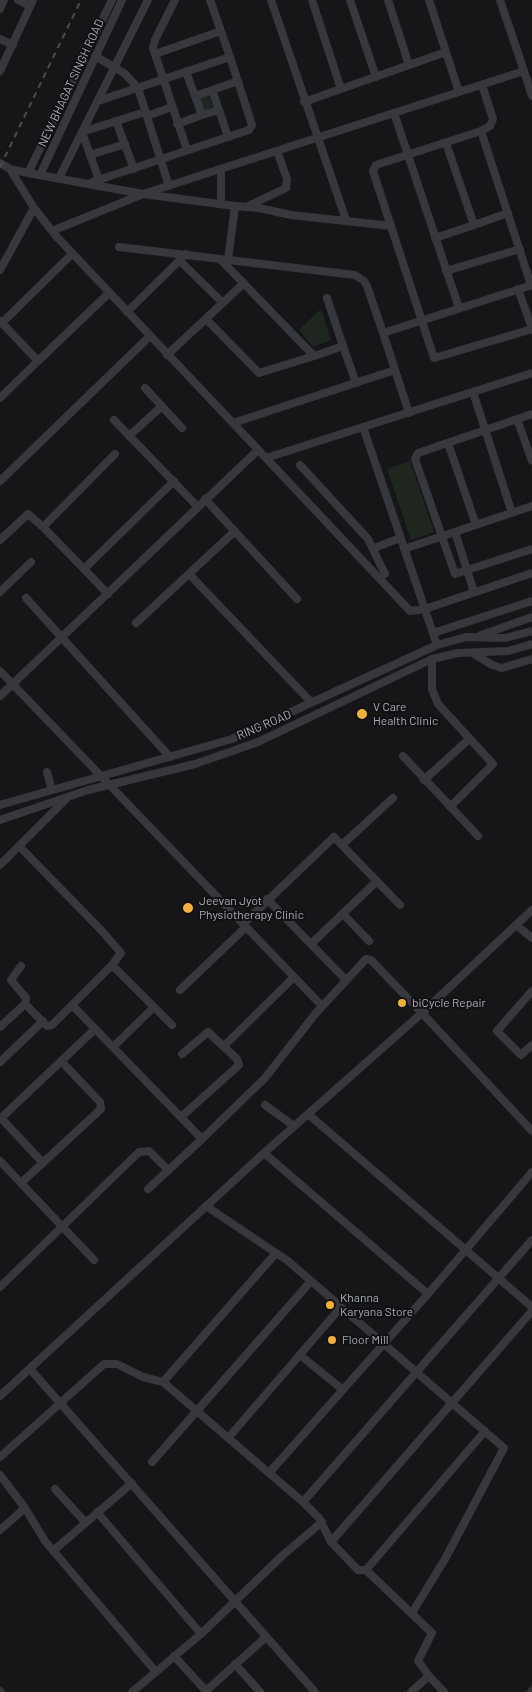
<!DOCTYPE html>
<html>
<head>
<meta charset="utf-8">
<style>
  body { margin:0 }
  canvas { display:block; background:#161618 }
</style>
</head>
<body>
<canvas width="532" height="1692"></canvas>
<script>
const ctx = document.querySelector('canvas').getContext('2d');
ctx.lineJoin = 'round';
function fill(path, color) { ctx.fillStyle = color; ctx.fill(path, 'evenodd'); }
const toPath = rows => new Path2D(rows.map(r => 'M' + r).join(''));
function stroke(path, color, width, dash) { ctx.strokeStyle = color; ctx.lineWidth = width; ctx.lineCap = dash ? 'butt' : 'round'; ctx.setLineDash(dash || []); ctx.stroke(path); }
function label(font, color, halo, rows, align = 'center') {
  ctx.font = font + ' Barlow,sans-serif'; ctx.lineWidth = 4; ctx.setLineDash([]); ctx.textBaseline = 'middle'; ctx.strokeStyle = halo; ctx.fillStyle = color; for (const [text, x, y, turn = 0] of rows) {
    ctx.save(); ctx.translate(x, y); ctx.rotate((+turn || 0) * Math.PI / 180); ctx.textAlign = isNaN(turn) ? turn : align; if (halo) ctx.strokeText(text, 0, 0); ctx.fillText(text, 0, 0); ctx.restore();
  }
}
fill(toPath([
  [209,95,213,107,204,111,199,99],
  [321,309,331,340,313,347,299,330],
  [410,461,434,532,411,540,387,469]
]), '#1e261f');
stroke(toPath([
  [18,0,30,6],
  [175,0,155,40,153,48,187,150],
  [210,0,230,57],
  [271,0,346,220],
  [312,0,341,89],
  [350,0,376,77],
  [388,0,409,65],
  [429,0,459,92],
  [0,9,4,0],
  [0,39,13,45],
  [155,54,221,31],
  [95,56,124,73,138,88,169,186],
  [0,71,33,0],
  [524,71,532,96],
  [186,72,195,96,238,81],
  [482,85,493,119,490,126,481,131,531,285],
  [304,102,446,52],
  [219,110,228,137],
  [394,113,459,308],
  [202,115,219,110,212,90],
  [147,116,172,107],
  [116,121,134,169],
  [177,124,202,115,195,96],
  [481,131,376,165,373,171,434,358,532,329],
  [446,143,474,225,508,213],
  [90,155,125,144],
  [0,163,10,169,28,173,143,194,524,71,500,0],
  [10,169,34,208,56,236,266,458,532,373],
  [28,173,112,0],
  [40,175,122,0],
  [59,178,148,0],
  [99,180,82,132,145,112],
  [92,182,249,130,252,125,230,57,98,101],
  [221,204,221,169],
  [235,206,259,208,291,215,391,226],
  [248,206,286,188,287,179,277,151],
  [52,231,143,194,235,206,228,260],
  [435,238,474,225],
  [119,247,355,275,364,281,367,286,383,333],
  [180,261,223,303],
  [0,270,34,208],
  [446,271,520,249],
  [518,289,532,328],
  [127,312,186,254],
  [206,319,259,373,314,356,220,259],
  [0,321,2,323,72,254],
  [2,323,38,361,109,293],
  [343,346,356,383],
  [167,355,244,283],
  [314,356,343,346,327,298],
  [145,388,182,428],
  [473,392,512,513],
  [0,398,38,361],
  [409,413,383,333,532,285],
  [532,414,418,453,415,459,455,574,532,549],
  [517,419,532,461],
  [114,420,198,507],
  [233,423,395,370],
  [363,427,437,645],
  [129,436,162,406],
  [448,443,476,525],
  [266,458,410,611,425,609,532,573],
  [300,465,368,539,385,574],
  [0,481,150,336],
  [205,499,297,599],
  [455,532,474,592],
  [0,540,28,514,43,527],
  [374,548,400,538],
  [404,549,532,506],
  [84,569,43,527,115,454],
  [190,575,311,702],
  [0,592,31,562],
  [108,594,84,569,174,481],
  [26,598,170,757],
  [136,623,235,531],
  [433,633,532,601],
  [481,635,532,617],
  [473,653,492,665,502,668,532,659],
  [432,659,432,689,438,704,493,764,450,807],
  [0,671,322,1006],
  [0,696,258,450],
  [403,756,478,836],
  [47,772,52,790],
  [424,780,469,739],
  [0,805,232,739,437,645,466,637,505,638,532,631],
  [0,820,88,790,195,764,258,742,432,659,458,653,508,651,532,644],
  [343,844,393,798],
  [0,865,66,799],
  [267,899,345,979],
  [343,914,369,941],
  [243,924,334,837,400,905],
  [516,925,532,938],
  [311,944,377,881],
  [112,965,172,1025],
  [21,966,11,980,26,998,25,1004],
  [180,990,246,927],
  [532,991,497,1031,521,1055,532,1045],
  [72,1005,202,1139,265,1078,316,1013,366,959,371,960,422,1013,532,1131],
  [0,1027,25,1004,47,1026,52,1025,112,965,121,953,102,931,20,847],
  [224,1046,294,977],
  [113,1047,154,1007],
  [0,1062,43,1021],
  [265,1105,294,1126],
  [308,1114,532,1307],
  [181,1117,239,1065,237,1059,208,1032,182,1054],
  [1,1118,43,1163],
  [0,1119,95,1029],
  [264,1153,428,1294],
  [0,1161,94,1260],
  [532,1172,428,1294,269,1473,303,1502,532,1240],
  [21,1183,101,1109,100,1102,61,1061],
  [148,1189,202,1139],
  [206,1206,288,1261,504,1448,445,1559,412,1613],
  [0,1287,139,1152,149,1151,168,1170],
  [300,1355,343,1390],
  [30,1369,315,1692],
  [163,1382,269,1473],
  [0,1396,264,1153,422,1013,532,910],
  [229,1437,341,1307],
  [0,1457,104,1364,117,1364,143,1377,163,1382,276,1253],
  [152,1462,311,1281],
  [0,1475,25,1508,45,1541,156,1672],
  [55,1489,85,1522],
  [303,1502,319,1518,331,1542,532,1311],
  [97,1512,201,1634],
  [0,1530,25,1508],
  [331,1542,358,1570,366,1570],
  [53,1551,132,1483],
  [174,1656,207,1692],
  [235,1664,260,1692],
  [429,1676,418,1661,432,1633,366,1570,485,1431],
  [0,1691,1,1692],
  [206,1691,266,1637],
  [132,1692,201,1634,283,1555,322,1522],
  [411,1692,429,1676,444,1692],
  [531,1692,532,1691]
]), '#37383d', 8);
stroke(toPath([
  [0,167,81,0]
]), '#4a4c52', 2, [6, 5]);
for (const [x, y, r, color] of [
  [362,714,6,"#f2b134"],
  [188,908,6,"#f2b134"],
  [402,1003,5,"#f2b134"],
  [330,1305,5,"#f2b134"],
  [332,1340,5,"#f2b134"]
]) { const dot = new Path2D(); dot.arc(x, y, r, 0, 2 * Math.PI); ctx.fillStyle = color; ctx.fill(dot); stroke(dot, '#111113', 2); }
label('12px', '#a8adb8', '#111113', [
  ["NEW BHAGAT SINGH ROAD",71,83,-65],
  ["RING ROAD",264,725,-23]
]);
label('12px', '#a8adb8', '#111113', [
  ["V Care",373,707],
  ["Health Clinic",373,721],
  ["Jeevan Jyot",199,901],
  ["Physiotherapy Clinic",199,915],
  ["biCycle Repair",412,1003],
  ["Khanna",340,1298],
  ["Karyana Store",340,1312],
  ["Floor Mill",342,1340]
], 'left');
</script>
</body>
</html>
